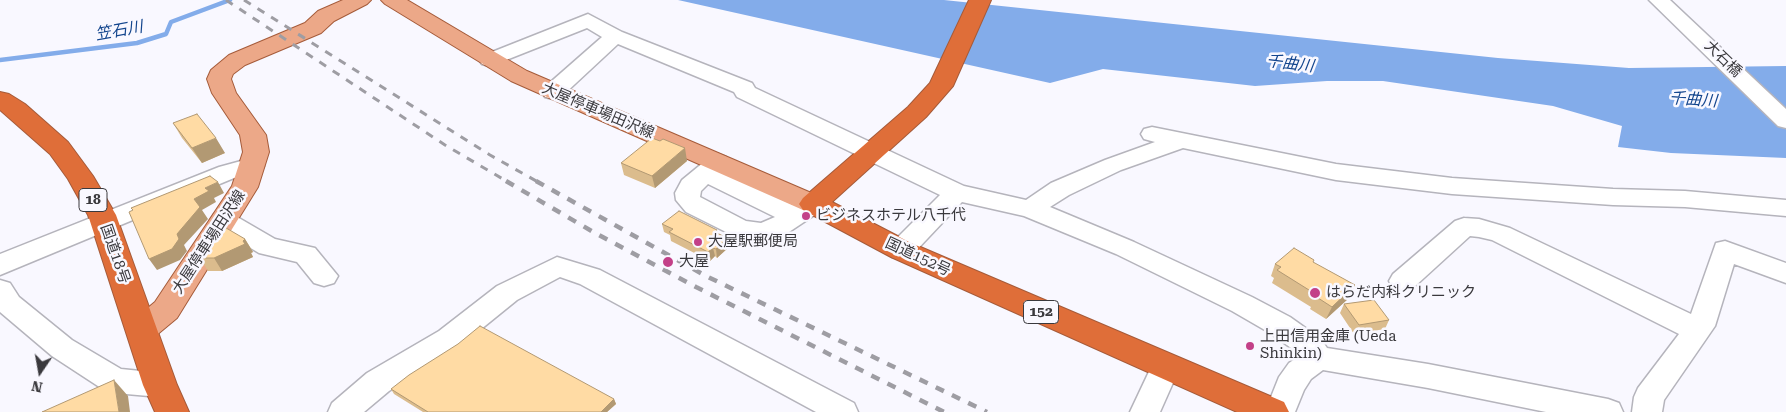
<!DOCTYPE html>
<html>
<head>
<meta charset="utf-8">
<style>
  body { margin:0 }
  #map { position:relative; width:1786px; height:412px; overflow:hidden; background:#f9f8ff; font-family:"Roboto Serif",serif }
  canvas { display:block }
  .north { position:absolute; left:15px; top:347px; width:50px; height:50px; -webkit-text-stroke:4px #f9f8ff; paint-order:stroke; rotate:192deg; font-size:14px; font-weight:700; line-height:20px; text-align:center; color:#3a393d }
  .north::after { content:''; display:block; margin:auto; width:18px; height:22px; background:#3a393d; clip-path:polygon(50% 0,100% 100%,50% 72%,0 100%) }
</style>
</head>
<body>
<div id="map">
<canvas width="1786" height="412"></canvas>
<div class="north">N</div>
</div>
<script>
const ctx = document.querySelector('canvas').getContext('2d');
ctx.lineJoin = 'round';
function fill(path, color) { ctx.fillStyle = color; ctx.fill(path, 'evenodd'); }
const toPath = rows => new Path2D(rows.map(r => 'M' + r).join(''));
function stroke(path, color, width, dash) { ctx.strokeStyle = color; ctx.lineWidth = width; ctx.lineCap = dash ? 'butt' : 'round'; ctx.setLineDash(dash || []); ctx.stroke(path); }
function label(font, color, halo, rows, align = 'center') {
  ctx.font = font + ' "Roboto Serif","Noto Sans JP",serif'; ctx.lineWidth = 5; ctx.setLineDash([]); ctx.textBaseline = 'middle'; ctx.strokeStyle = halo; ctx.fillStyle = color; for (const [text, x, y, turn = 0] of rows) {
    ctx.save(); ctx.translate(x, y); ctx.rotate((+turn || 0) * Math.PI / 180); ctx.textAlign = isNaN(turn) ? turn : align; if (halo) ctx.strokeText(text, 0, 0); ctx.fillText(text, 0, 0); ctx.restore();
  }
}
fill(toPath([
  [678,0,944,0,1498,58,1629,68,1786,66,1786,158,1671,153,1618,147,1622,126,1553,106,1383,81,1327,81,1255,86,1103,69,1050,83]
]), '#83acea');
stroke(toPath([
  [0,60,137,43,166,34,171,22,230,0]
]), '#83acea', 4.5);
const minor = toPath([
  [1649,0,1670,0,1786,109,1786,128,1778,126,1649,0],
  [588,14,622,32,752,83,755,88,964,186,1026,200,1051,183,1105,160,1155,142,1144,139,1141,134,1144,129,1152,127,1336,164,1452,178,1613,189,1685,191,1786,200,1786,216,1685,207,1613,205,1452,194,1336,180,1183,148,1121,170,1069,195,1050,207,1134,242,1252,297,1290,317,1321,339,1327,348,1428,364,1608,399,1619,403,1623,412,1546,412,1428,388,1323,370,1311,379,1304,390,1295,412,1265,412,1279,377,1289,363,1301,355,1270,333,1232,311,1116,254,1024,216,962,202,910,257,901,259,892,257,888,250,892,243,940,195,737,97,734,92,618,44,561,97,553,99,545,97,542,92,545,87,602,37,587,28,496,64,489,66,482,64,479,60,482,56,588,14],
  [718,154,726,157,730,162,722,172,793,205,813,196,822,198,825,204,822,210,783,236,761,241,732,235,686,212,676,200,675,193,682,180,710,157,718,154],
  [708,184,775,217,761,223,746,221,700,197,701,191,708,184],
  [252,158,260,161,264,166,260,171,234,178,0,275,0,254,219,167,252,158],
  [223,211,232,214,275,239,315,248,338,276,334,283,324,286,314,283,297,262,259,253,214,226,210,220,214,214,223,211],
  [1464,218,1479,219,1510,228,1691,314,1716,243,1725,241,1786,263,1786,283,1734,264,1715,326,1664,400,1662,412,1632,412,1634,397,1638,388,1679,334,1492,240,1479,237,1470,236,1413,288,1403,291,1393,288,1389,281,1393,274,1455,221,1464,218],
  [557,257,600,270,854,403,858,412,816,412,580,284,560,277,517,300,459,347,389,391,364,412,328,412,332,403,367,373,439,331,497,286,557,257],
  [0,280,10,283,19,297,72,340,121,369,160,373,171,376,175,385,171,394,160,397,115,393,104,390,52,356,0,312,0,280],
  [1165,355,1175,359,1180,367,1160,412,1130,412,1155,359,1165,355]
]);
const major = toPath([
  [343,0,371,0,367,4,334,21,321,33,245,65,233,74,231,79,236,93,266,135,269,152,258,187,177,318,153,338,142,342,131,338,126,330,131,322,155,302,232,186,243,152,240,135,212,93,207,79,211,70,229,55,305,23,318,11,343,0],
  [381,0,407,0,527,71,823,198,827,204,823,210,813,213,803,210,511,81,385,4,381,0]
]);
const highway = toPath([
  [969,0,991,0,953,86,926,117,832,202,911,243,1284,402,1289,412,1237,412,891,257,803,210,799,204,803,198,908,107,930,83,969,0],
  [0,92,9,94,25,104,68,142,93,176,116,215,177,385,189,412,155,412,143,385,88,215,68,179,50,154,0,110,0,92]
]);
stroke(minor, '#b5b4bc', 3);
stroke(major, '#a55b3a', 2);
stroke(highway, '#a55b3a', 2);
fill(minor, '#fff');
fill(major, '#eca888');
fill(highway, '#df6e39');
stroke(toPath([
  [226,0,445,145,508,182],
  [244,0,490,155,538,182]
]), '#9e9da3', 3, [8, 8]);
stroke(toPath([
  [506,181,595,233,696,287,944,412],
  [536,181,706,276,987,412]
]), '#9e9da3', 4.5, [9, 9]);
fill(toPath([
  [173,123,225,153,202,163,182,138],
  [687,161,655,188,624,175,621,163],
  [662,224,717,230,718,234,729,247,717,258,715,256,710,261,671,241,670,235,664,232],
  [245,239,253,252,251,253,253,257,222,271,208,271,200,258],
  [1313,262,1349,298,1326,319,1310,309,1311,307,1272,283,1274,278,1271,276,1275,264],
  [1344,304,1389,320,1385,329,1354,334,1340,313],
  [391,389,614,399,616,404,607,412,423,412,394,394]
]), '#dbbc8d');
fill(toPath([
  [216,138,225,153,202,163,192,148],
  [685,148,687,161,655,188,652,176],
  [218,182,224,193,214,198,216,202,202,210,208,219,184,245,187,251,180,260,157,270,149,259,177,234,194,199,205,188],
  [727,238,729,247,717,258,716,249],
  [245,239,253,252,251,253,253,257,222,271,214,258],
  [713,248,715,256,710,261,708,252],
  [1355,285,1349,298,1326,319,1332,307],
  [114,380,128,396,130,412,119,412],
  [614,399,616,404,607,412,601,412]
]), '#b29973');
const building = toPath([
  [197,114,216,138,192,148,173,123,197,114],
  [652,138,660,141,663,139,685,148,652,176,621,163,652,138],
  [210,176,218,182,205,188,209,191,194,199,200,207,177,234,179,239,172,249,149,259,129,212,133,210,131,208,210,176],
  [679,211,717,230,715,232,727,238,716,249,713,248,708,252,669,232,673,229,662,224,679,211],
  [221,225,245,239,243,241,245,244,214,258,200,258,221,225],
  [1294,248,1314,260,1313,262,1355,285,1332,307,1315,296,1317,295,1277,270,1281,267,1275,264,1294,248],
  [1374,300,1389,320,1359,325,1344,304,1374,300],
  [480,326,614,399,601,412,428,412,391,389,409,375,458,344,480,326],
  [114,380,119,412,42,412,114,380]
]);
fill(building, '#ffdba4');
stroke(building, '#b29973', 1);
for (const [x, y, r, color] of [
  [806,216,5,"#c34088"],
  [698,242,5,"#c34088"],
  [668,262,6,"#c34088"],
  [1315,293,6,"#c34088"],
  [1250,346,5,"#c34088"]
]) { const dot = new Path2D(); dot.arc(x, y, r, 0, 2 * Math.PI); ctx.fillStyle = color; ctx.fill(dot); stroke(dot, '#f9f8ff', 2); }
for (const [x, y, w] of [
  [93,200,28],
  [1041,312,35]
]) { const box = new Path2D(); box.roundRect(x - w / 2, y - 11.5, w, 23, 4); ctx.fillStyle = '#f9f8ff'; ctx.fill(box); stroke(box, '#3a393d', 1); }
label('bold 14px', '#3a393d', null, [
  ["18",93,200],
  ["152",1041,312]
]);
label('15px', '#3a393d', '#f9f8ff', [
  ["大石橋",1723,59,44],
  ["大屋停車場田沢線",598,111,23],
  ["大屋停車場田沢線",209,242,-57],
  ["国道18号",115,254,71],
  ["国道152号",918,257,25]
]);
label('15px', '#3a393d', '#f9f8ff', [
  ["ビジネスホテル八千代",816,216],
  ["大屋駅郵便局",708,242],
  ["大屋",679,262],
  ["はらだ内科クリニック",1326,293],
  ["上田信用金庫 (Ueda",1260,337],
  ["Shinkin)",1260,354]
], 'left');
label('italic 16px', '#14468e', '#f9f8ff', [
  ["笠石川",119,31,-10],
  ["千曲川",1290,64,7],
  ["千曲川",1693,100,4]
]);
</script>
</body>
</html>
